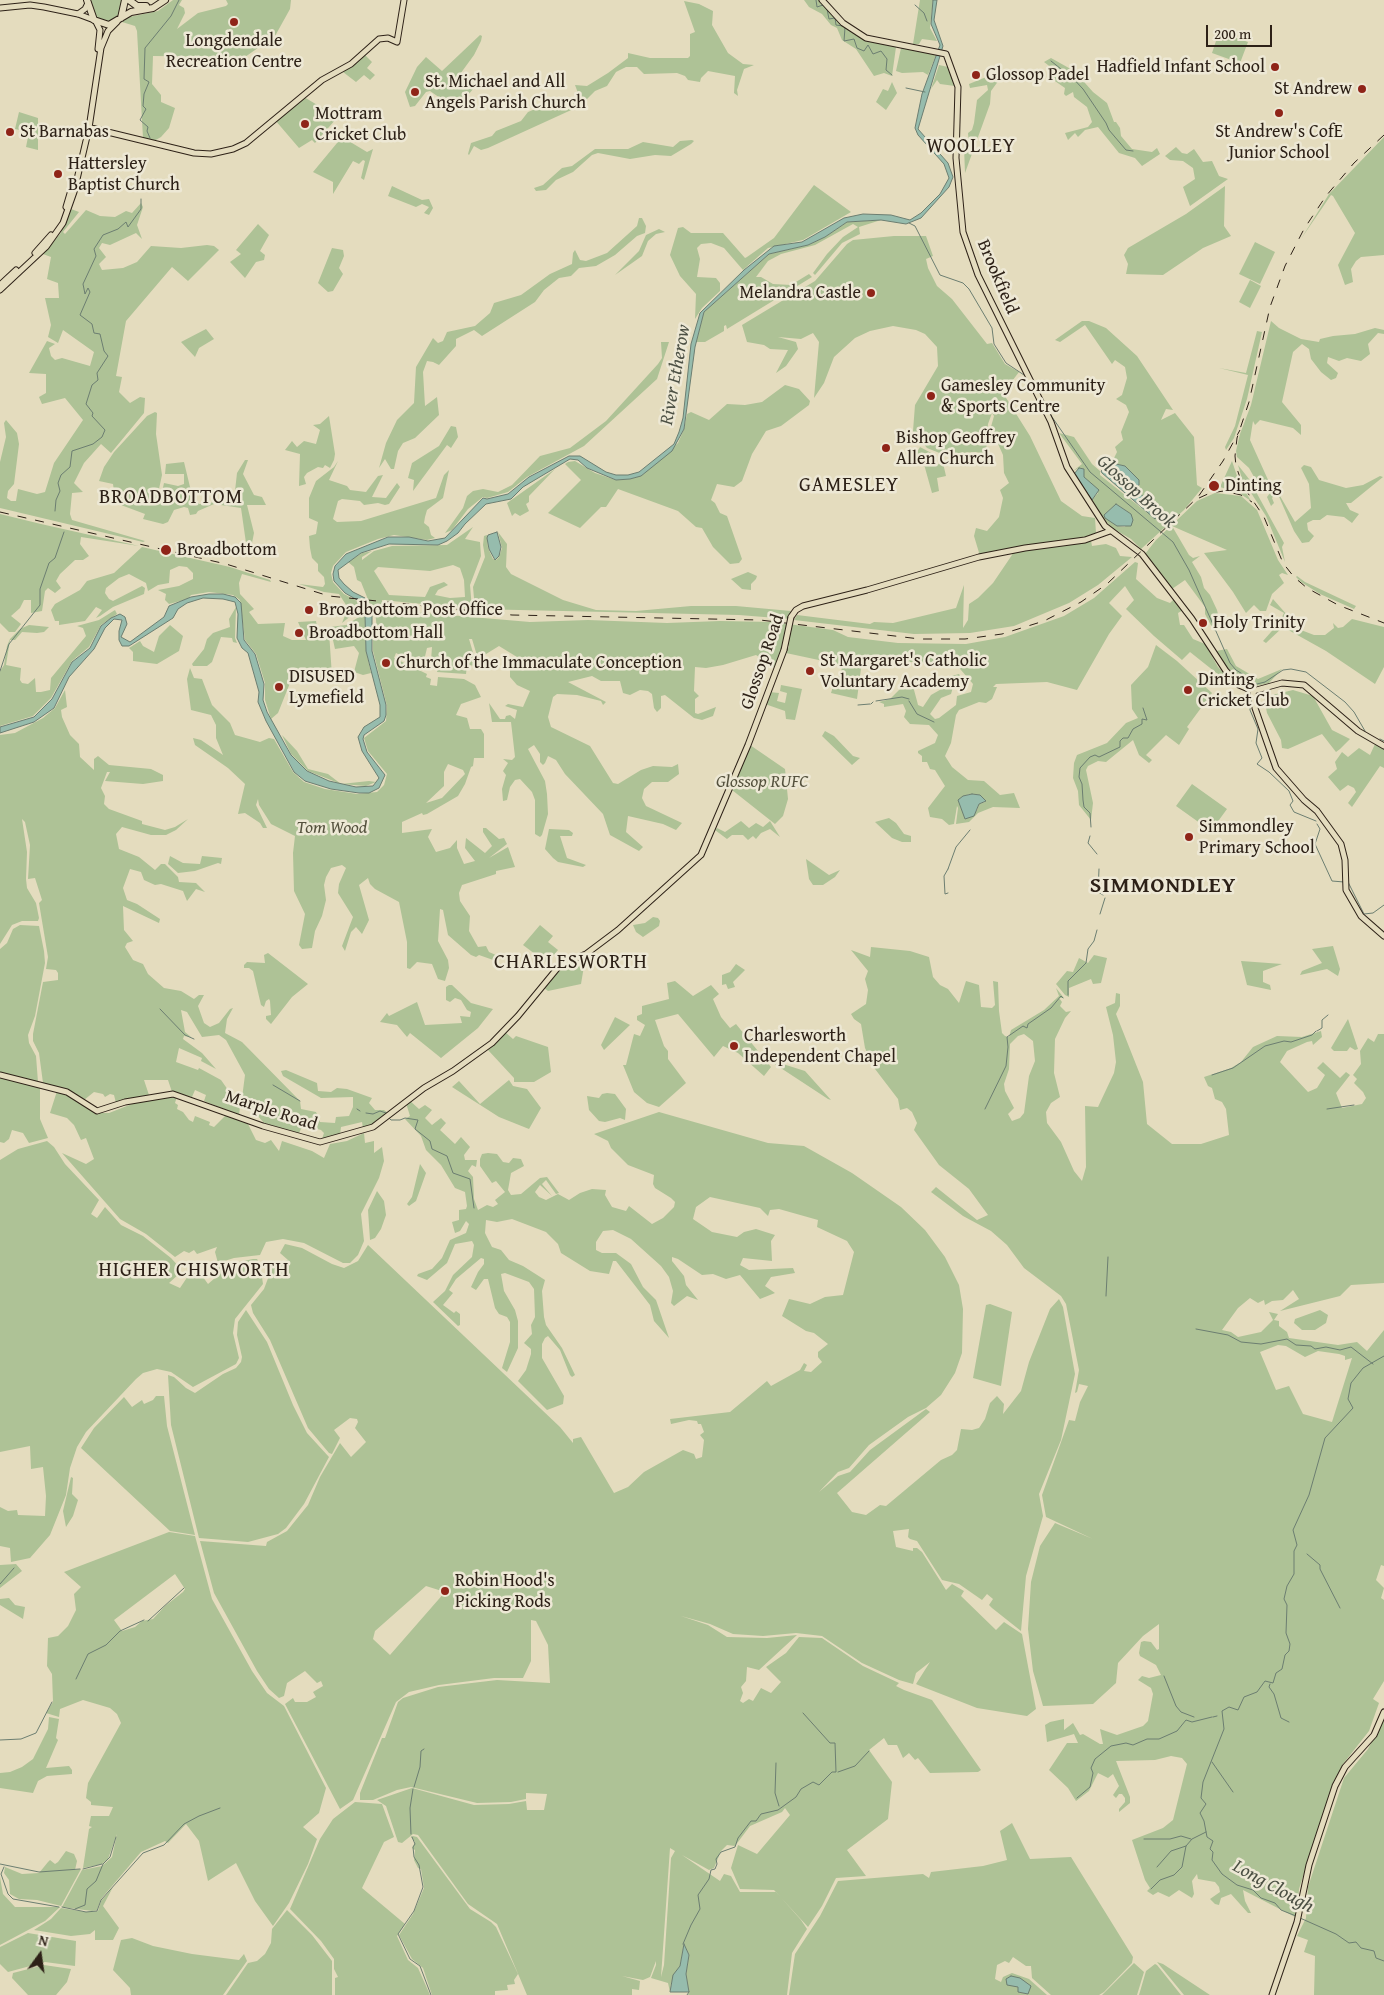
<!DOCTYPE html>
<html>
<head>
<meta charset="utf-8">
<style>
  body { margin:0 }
  #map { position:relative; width:1384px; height:1995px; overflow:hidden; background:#e4dcbe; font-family:"Gentium Book Plus",serif }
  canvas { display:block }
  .north { position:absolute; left:15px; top:1930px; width:50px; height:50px; -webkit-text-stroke:4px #ede8d5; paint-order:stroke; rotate:14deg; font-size:14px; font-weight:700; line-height:20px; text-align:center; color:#2d2117 }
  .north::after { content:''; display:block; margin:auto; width:18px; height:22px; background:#2d2117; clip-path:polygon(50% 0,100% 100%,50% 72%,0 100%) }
  .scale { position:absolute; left:1206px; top:25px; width:66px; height:22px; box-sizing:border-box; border:2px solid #2d2117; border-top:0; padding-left:6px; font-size:15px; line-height:18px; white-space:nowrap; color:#2d2117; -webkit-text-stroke:4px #ede8d5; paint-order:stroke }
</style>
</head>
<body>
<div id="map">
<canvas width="1384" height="1995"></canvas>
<div class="north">N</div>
<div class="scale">200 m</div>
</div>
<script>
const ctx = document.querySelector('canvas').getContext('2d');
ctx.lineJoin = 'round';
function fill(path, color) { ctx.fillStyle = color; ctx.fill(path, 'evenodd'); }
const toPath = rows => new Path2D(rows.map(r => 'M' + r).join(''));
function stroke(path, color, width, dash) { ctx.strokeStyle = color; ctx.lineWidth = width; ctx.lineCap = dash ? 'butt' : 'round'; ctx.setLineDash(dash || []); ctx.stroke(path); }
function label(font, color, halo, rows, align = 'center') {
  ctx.font = font + ' "Gentium Book Plus",serif'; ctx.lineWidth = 5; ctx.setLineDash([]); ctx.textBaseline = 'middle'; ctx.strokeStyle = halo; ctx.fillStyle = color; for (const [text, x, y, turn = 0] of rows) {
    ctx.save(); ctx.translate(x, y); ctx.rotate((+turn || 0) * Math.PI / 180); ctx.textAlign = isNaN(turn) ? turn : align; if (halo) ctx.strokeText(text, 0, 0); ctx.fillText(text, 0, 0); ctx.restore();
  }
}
fill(toPath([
  [91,0,122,0,120,12,115,19,108,22,97,19],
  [173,0,182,0,179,5,184,8,185,13,177,29,198,13,226,6,228,4,226,0,291,0,290,9,275,36,245,57,153,56,152,84,161,95,161,102,175,108,169,128,161,137,154,141,143,138,137,31,135,26,122,22,129,17,158,11],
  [804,0,821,0,837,21,867,41,896,47,892,76,884,73,874,76,856,49,842,40,837,28,831,25,822,14,809,7],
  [920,0,933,0,930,28,937,41,922,39,919,44,913,44],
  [684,1,699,4,713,11,712,25,728,53,743,64,754,65,744,69,737,90,738,96,734,93,735,76,708,71,701,78,700,82,688,80,685,76,677,73,644,74,637,67,626,67,616,72,607,86,595,91,580,106,488,148,481,150,474,146,469,155,468,154,471,143,492,136,496,131,521,121,528,112,540,107,552,107,575,98,578,93,575,85,587,86,608,73,628,58,628,53,650,58,688,58,690,56,690,34,695,32],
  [1219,32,1248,42,1240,63,1212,53],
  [480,35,482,36,481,41,474,55,455,81,462,81,474,88,456,109,430,91,426,92,415,106,410,107,405,92,417,67,426,57,442,71],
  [901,48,936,55,928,75,923,72,902,73,896,71],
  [365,55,372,62,367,68,375,75,370,80,364,75,356,82,343,72],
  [1051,58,1085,77,1085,83,1093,92,1107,103,1114,122,1116,122,1120,128,1121,136,1132,149,1152,152,1157,148,1160,154,1142,166,1135,158,1119,153,1098,127,1085,130,1078,137,1075,133,1068,140,1065,133,1088,127,1092,122,1087,107,1074,97,1073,92,1066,96,1064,94,1065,88,1052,79,1056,75,1056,71,1044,62],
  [939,65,948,67,955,86,940,84,937,80,931,89],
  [1001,71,999,80,991,91,990,104,965,173,964,147,969,145,968,133,972,130,974,123,977,100,988,90,987,85,970,88,969,84],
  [892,82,897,93,886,110,876,102,883,89,888,91],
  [304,97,324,109,336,119,315,143,312,140,299,148,275,120],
  [19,112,38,118,38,150,26,147,29,132,15,129],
  [342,137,367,152,373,149,364,180,361,178,365,161,363,160,359,164,353,161,333,194,333,182,313,172],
  [1384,137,1384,255,1361,257,1356,261,1351,269,1353,282,1345,285,1338,265,1355,233,1333,196,1331,195,1301,239,1329,194],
  [692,140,694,141,691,144,671,156,655,155,630,159,598,153,592,155,573,172,556,180,546,190,536,191,534,188,543,185,562,168,572,166,595,149,628,149,643,142,673,147,680,141],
  [1176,147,1182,153,1187,154,1194,149,1203,162,1212,161,1219,176,1228,179,1190,206,1183,187,1195,179,1193,168,1183,161,1170,160,1165,156],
  [814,185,851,212,803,240,768,248,743,270,724,248,711,243,701,244,697,248,700,259,697,277,716,278,720,283,720,291,702,308,695,319,696,294,680,276,670,255,678,228,683,227,691,233,723,233,745,258,747,257,774,238],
  [392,186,422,200,429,199,433,208,429,215,424,213,429,207,422,204,416,207,388,196],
  [1225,186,1224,226,1231,236,1203,248,1163,275,1126,274,1128,264,1124,255,1128,248,1186,214],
  [141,203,143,207,137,225,142,239,136,233,110,245,102,243,99,248,106,257,99,264,102,270,123,268,137,262,151,246,181,248,207,245,214,246,219,250,188,281,172,267,126,321,116,376,122,377,119,392,130,403,140,397,145,398,144,413,111,453,101,444,84,463,74,483,83,492,72,493,70,514,72,520,145,541,143,542,0,508,0,462,6,437,4,423,6,420,17,433,19,444,14,484,8,491,7,498,11,501,16,501,18,489,37,494,45,492,54,463,83,420,65,398,42,404,39,397,46,393,46,374,29,373,47,341,55,344,49,348,51,356,55,360,62,358,90,366,94,352,63,330,58,343,48,337,51,325,45,298,59,298,58,283,47,279,51,257,43,254,60,234,71,209,79,212,63,232,65,234,86,210,100,216,115,217,126,211,132,213],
  [639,218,642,218,646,226,645,233,637,236,615,255,596,266,579,268,571,276,559,278,544,290,535,302,482,336,474,330,456,339,456,346,439,365,433,362,427,361,423,372,425,406,437,397,439,415,415,438,403,443,398,451,394,469,391,469,385,459,379,468,386,443,397,420,414,403,416,367,433,338,438,343,443,341,447,332,475,326,490,313,494,303,521,295,550,274,572,264,573,253,575,250,580,260,586,261,607,253,637,226],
  [881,220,859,227,860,234,842,243,815,275,813,273,827,254,843,237,858,227,853,224,815,245,781,254,768,261,756,277,761,277,773,284,791,285,809,274,812,277,727,329,726,325,724,326,724,331,705,342,696,342,704,312,769,254,808,245,825,237,847,222],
  [258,224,269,235,260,251,265,255,264,260,256,262,245,278,230,262,241,254,236,250],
  [659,229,665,232,656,234,648,241,642,256,615,275,639,251,646,235],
  [894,236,926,236,933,256,926,259,928,268,937,286,952,299,987,344,992,343,1005,364,1019,372,1003,393,1030,436,1061,501,1082,516,1095,518,1096,533,1090,535,1092,546,1106,544,1116,548,1120,556,1132,557,1098,585,1069,603,1014,626,970,633,914,634,794,620,797,615,870,624,874,622,893,623,956,608,964,585,963,628,968,620,969,604,978,598,993,583,1012,555,1013,551,980,556,974,536,976,528,987,531,999,517,1003,498,1000,490,1009,483,1004,473,1003,455,995,437,989,434,994,416,992,413,988,424,986,454,976,452,942,454,927,448,913,431,915,405,938,366,937,347,925,334,916,330,893,326,870,331,855,338,834,357,824,383,814,398,819,342,813,333,801,339,778,337,796,342,798,349,786,366,776,373,788,350,770,349,764,345,747,342,742,325,815,281,847,244,853,240],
  [1255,242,1275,252,1260,284,1239,274],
  [332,248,343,250,344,256,339,268,343,274,333,291,328,292,318,283],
  [1250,280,1261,286,1250,308,1239,302],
  [1082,321,1089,321,1106,328,1137,356,1173,410,1166,409,1161,420,1175,413,1194,437,1197,485,1202,488,1184,510,1141,549,1131,539,1112,528,1101,515,1092,500,1098,493,1095,487,1084,477,1084,469,1079,468,1073,471,1082,464,1059,433,1074,437,1092,464,1100,471,1100,475,1155,519,1156,516,1144,497,1133,489,1136,478,1125,466,1116,464,1113,460,1117,452,1115,447,1123,440,1121,432,1129,412,1126,405,1116,399,1122,395,1127,378,1125,367,1115,360,1112,364,1085,325,1060,342,1055,340],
  [1116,504,1131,514,1125,527,1117,526,1104,515],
  [1271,321,1279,328,1301,339,1319,342,1320,339,1333,336,1355,334,1375,328,1384,330,1384,334,1378,333,1368,344,1370,354,1361,361,1347,358,1339,361,1328,357,1327,363,1338,373,1336,378,1331,380,1321,372,1311,359,1309,349,1302,344,1293,352,1282,402,1301,425,1301,435,1293,428,1260,420,1255,425,1253,421,1250,440,1269,482,1269,487,1263,493,1249,468,1237,457,1236,451,1240,434,1251,405],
  [206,329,214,339,199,348,195,357,181,342],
  [1257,331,1262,332,1247,399,1234,438,1226,450,1225,447,1235,426,1248,375,1219,368,1246,373],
  [661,342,669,342,657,379,584,446,527,477,508,492,487,498,483,497,468,509,452,530,445,533,463,508,467,496,473,491,483,489,498,492,512,485,540,456,570,448,606,421,658,364,662,358],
  [785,385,799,389,810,401,809,405,781,426,766,431,752,454,742,481,734,487,717,484,711,500,715,503,720,513,727,516,742,559,739,563,730,564,713,547,702,528,696,527,678,511,618,489,606,507,601,507,580,528,548,513,581,480,565,464,568,462,575,461,595,473,616,480,630,479,641,476,678,443,684,429,687,414,691,412,709,420,727,404,745,405,762,402],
  [155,412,157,413,156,434,162,475,159,489,162,492,164,483,178,486,184,484,184,474,165,474,166,464,184,462,190,487,199,504,234,500,237,473,245,460,248,460,243,474,254,495,262,497,266,505,247,505,254,533,252,543,246,543,241,508,214,504,198,511,196,514,190,515,188,508,184,507,174,510,168,522,163,524,143,519,145,514,121,505,115,498,113,484,99,481,104,467,114,452,147,416],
  [329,416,335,454,334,460,330,468,325,465,323,468,318,467,307,473,304,477,306,484,299,486,300,454,285,450,292,441,297,447,304,441,316,444,320,430,313,425,320,424],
  [451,426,456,427,458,437,451,448,447,445,413,491,414,480,408,478,412,463,439,446],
  [920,447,935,455,936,465,943,463,946,476,937,478,939,491,932,493,922,457,913,459],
  [338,461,329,480,347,486,350,490,366,492,378,476,383,475,372,497,386,498,397,483,400,487,389,504,385,505,378,503,364,505,360,501,342,499,338,501,333,519,337,522,361,521,436,498,444,475,449,470,443,498,427,510,425,517,424,523,429,527,431,535,435,538,427,540,394,535,378,539,346,552,333,566,331,573,333,582,344,594,359,602,362,607,342,623,348,608,339,594,324,592,299,584,323,587,325,584,324,577,318,571,318,564,312,558,310,548,309,536,316,534,318,522,309,518,309,498,316,481,334,467],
  [1232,461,1238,479,1251,501,1239,493,1220,487],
  [1238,465,1249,479,1284,543,1282,547,1285,562,1266,516,1242,479],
  [1304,465,1311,467,1319,480,1346,488,1363,485,1380,476,1383,477,1351,503,1346,503,1350,510,1359,514,1352,523,1344,517,1327,515,1320,520,1313,520,1307,523,1308,530,1314,536,1309,542,1302,543,1294,531,1277,492,1272,498,1274,503,1271,506,1267,497,1273,489,1272,482,1295,522,1311,508,1309,484,1301,468],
  [555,469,529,496,529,502,526,504,529,511,520,516,515,513,512,516,507,503],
  [1215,493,1241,496,1257,510,1278,560,1288,575,1282,573,1279,575,1284,583,1272,594,1266,611,1260,611,1254,605,1246,613,1233,592,1204,553,1227,550,1172,526,1189,555,1193,558,1200,556,1192,562,1201,577,1204,588,1210,595,1217,610,1221,627,1214,631,1205,614,1205,607,1185,580,1172,589,1145,554,1156,540,1197,501],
  [0,514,41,524,139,546,81,537,80,544,89,556,83,560,75,560,60,574,56,581,61,588,55,593,48,588,45,591,42,611,31,613,31,600,24,600,20,608,11,616,21,624,15,632,9,632,0,623],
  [473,527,465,539,480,542,481,556,470,585,472,609,382,600,382,604,413,612,530,622,588,620,667,623,720,621,773,622,833,630,848,637,898,643,966,644,1005,637,1064,616,1094,598,1135,562,1138,563,1136,579,1157,598,1170,603,1175,598,1183,610,1178,613,1180,625,1184,625,1193,639,1205,644,1218,667,1234,682,1234,687,1190,652,1182,660,1154,636,1126,609,1134,600,1125,586,1109,603,1122,616,1109,634,1077,690,1047,682,996,684,993,687,997,687,992,699,986,703,979,702,959,710,956,715,951,743,945,756,952,767,968,780,984,781,1000,795,1014,793,1020,808,993,807,978,813,969,822,956,824,958,808,957,806,954,824,949,825,942,819,930,817,928,808,945,786,935,770,930,769,927,762,922,762,922,756,918,753,918,751,935,743,938,735,929,725,910,724,904,717,906,711,903,704,884,707,884,704,879,702,890,699,905,684,908,689,914,676,917,678,914,690,917,701,918,705,923,707,931,695,945,687,948,677,959,674,963,681,953,687,951,694,941,698,930,714,935,719,939,718,956,705,957,696,971,692,973,684,955,663,862,661,857,699,831,693,836,677,841,676,842,665,786,653,789,646,784,643,774,667,756,655,723,665,706,668,695,667,694,691,699,696,695,699,695,713,698,714,716,707,713,716,702,720,694,718,665,695,661,696,661,708,657,712,654,708,652,694,648,691,640,690,630,695,623,693,620,681,601,681,592,676,568,682,606,702,603,705,601,701,577,695,557,694,553,697,548,717,551,727,590,746,613,783,618,784,641,770,653,766,672,767,678,764,679,774,668,782,652,782,644,789,642,798,646,806,682,823,676,830,663,824,628,816,626,832,643,847,639,851,610,835,603,814,565,774,556,760,548,756,545,763,543,765,540,762,540,754,534,745,528,749,545,781,547,794,548,814,542,835,540,837,535,834,535,800,532,792,520,779,515,780,510,787,507,800,503,801,502,789,506,775,503,771,508,763,503,759,512,760,515,757,511,722,492,722,489,703,500,719,505,719,506,716,510,715,515,719,517,710,505,706,508,704,523,707,530,691,517,685,510,677,510,668,534,660,517,657,499,646,478,659,472,639,469,639,477,666,467,665,466,674,437,672,439,663,431,661,432,647,427,648,422,669,407,663,408,659,396,653,394,658,427,674,426,677,431,679,430,685,437,686,438,677,464,679,475,685,481,697,461,704,456,715,467,718,470,729,481,729,484,734,484,758,474,758,473,766,471,767,465,784,458,796,427,814,423,815,422,813,402,822,402,833,432,829,428,837,436,852,450,848,457,840,457,848,464,864,475,861,465,848,466,838,485,853,492,846,483,832,483,828,486,828,499,839,504,838,507,844,489,858,508,847,515,867,496,871,496,874,462,885,459,893,460,901,470,916,469,931,478,947,486,946,489,952,498,956,496,961,479,955,476,957,471,955,448,935,443,910,440,909,438,941,448,960,449,968,445,981,438,979,432,964,417,962,410,969,407,968,407,942,399,902,375,889,370,884,368,878,359,885,369,920,362,934,356,927,351,932,345,951,342,946,353,917,338,893,339,884,346,868,342,865,331,868,326,877,324,885,326,900,322,916,315,931,312,948,302,949,299,945,305,914,294,891,293,853,295,836,271,824,259,805,258,799,256,805,267,828,263,828,260,823,245,813,238,814,245,784,228,768,195,745,193,738,201,740,223,755,216,738,216,725,211,715,191,710,187,679,190,668,194,678,202,679,212,705,230,723,235,735,260,742,269,738,274,739,293,772,304,782,325,789,357,794,377,792,384,785,387,774,368,751,364,738,386,721,387,706,373,651,373,638,377,633,375,608,371,607,361,582,357,580,354,567,348,562,362,553,372,551,362,557,362,560,374,551,392,546,447,545],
  [453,565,460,568,464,580,465,597,450,598,435,595,438,590,448,585,444,582,430,587,425,597,389,595,374,571,378,567,430,571],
  [448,764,463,770,465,774,442,798,426,803,444,786,444,772],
  [969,794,980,795,985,802,979,804,977,810,965,819,960,799],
  [498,532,507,544,506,567,511,574,563,600,596,610,636,611,691,606,736,606,791,611,789,619,739,615,475,609,473,587,485,557,483,545,484,536,487,535,488,548,493,559,496,560,499,557,502,548],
  [142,547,230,567,270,580,271,582,242,574,239,583,240,594,254,609,249,612,258,624,285,623,283,636,292,640,306,640,298,622,316,621,318,633,329,632,332,676,319,671,321,679,316,679,309,675,307,679,310,684,294,682,290,683,278,713,271,719,265,700,265,683,256,654,245,640,240,600,233,595,209,592,191,595,188,599,169,604,165,600,166,594,158,590,179,586,193,579,193,573,187,567,179,566,170,570,169,583,158,585,148,591,146,583,129,574,119,578,106,588,105,593,109,599,113,601,142,586,145,588,144,594,113,607,100,616,96,618,102,610,96,607,85,621,59,625,59,621,55,621,51,610,55,604,80,590,87,581,114,573],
  [748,572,757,576,756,579,751,584,751,590,742,589,731,579],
  [1297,576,1305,582,1356,606,1354,609,1320,594,1301,582,1296,577],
  [1273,599,1288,616,1288,625,1314,635,1325,635,1334,628,1333,623,1338,628,1343,627,1352,619,1384,627,1384,667,1375,684,1326,651,1283,627,1266,643,1263,641,1279,623,1284,613,1270,605],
  [236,607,235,638,237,643,233,642,232,638,221,637,212,662,207,666,193,666,192,664,204,649,207,639,213,633,230,627,229,619],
  [115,610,117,614,101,625,89,647,72,661,51,698,33,716,0,726,0,671,4,665,7,646,10,639,20,629,29,625,49,627,44,632,37,633,22,632,15,640,10,640,6,665,21,668,20,680,22,683,28,684,35,678,36,692,41,692,50,690,51,678,86,636,83,628,77,626,99,620],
  [363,611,365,614,366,651,371,673,363,675,354,672,359,653,354,646,335,649,330,627,346,625,359,617],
  [170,625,183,636,179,651,157,664,133,661,133,652,129,648,140,641,143,646,154,652,159,636],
  [1156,645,1177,661,1212,693,1187,727,1189,729,1179,745,1166,735,1146,755,1152,760,1149,763,1139,755,1133,740,1106,762,1098,761,1088,766,1086,770,1093,803,1091,820,1079,805,1078,791,1073,778,1074,763,1077,755,1107,743,1126,723,1138,718,1132,709,1131,685,1148,667],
  [1227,649,1236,666,1258,679,1282,669,1269,683,1251,687,1237,678,1220,659,1216,651],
  [781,685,802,689,795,720,786,719,785,711,765,704,769,692,779,693,777,701,785,703,787,693,780,691],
  [65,690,67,707,61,710,62,717,70,735,79,744,80,757,94,770,94,759,98,756,109,765,151,769,163,775,163,781,143,784,105,781,110,772,107,772,101,788,105,796,104,804,109,809,142,821,142,824,165,830,175,827,188,819,176,830,166,835,151,835,122,827,116,834,119,849,139,857,155,870,161,864,165,864,178,877,179,882,196,883,205,892,196,889,187,901,183,891,161,884,155,885,144,880,141,872,130,869,123,888,127,900,137,904,160,919,159,923,123,906,124,930,133,941,127,943,125,947,133,960,143,964,148,974,164,988,181,991,194,999,199,995,204,995,198,1006,204,1023,210,1027,219,1023,230,1009,233,1008,227,1019,225,1033,242,1042,300,1101,301,1109,316,1112,320,1122,335,1123,336,1117,349,1116,353,1107,353,1097,321,1098,283,1076,281,1071,286,1070,317,1083,318,1091,331,1092,337,1088,347,1089,372,1098,369,1103,375,1110,384,1110,388,1113,371,1126,363,1128,362,1122,341,1127,340,1135,322,1139,324,1133,321,1130,303,1125,299,1133,264,1123,242,1098,245,1075,226,1040,219,1035,202,1037,187,1012,181,1010,185,1032,191,1037,184,1036,183,1039,202,1053,216,1069,201,1061,202,1058,179,1048,176,1062,198,1070,199,1068,221,1080,240,1107,239,1115,204,1101,206,1095,195,1090,192,1097,172,1092,168,1080,144,1080,149,1095,119,1103,116,1103,114,1095,110,1094,105,1097,103,1094,94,1092,84,1100,73,1092,43,1083,39,1053,33,1041,33,1034,43,982,58,980,58,973,56,970,46,969,48,957,39,903,42,900,35,878,28,879,30,845,25,822,22,819,27,852,26,879,27,888,36,903,39,918,38,921,22,921,12,925,0,944,0,735,15,733,43,718,55,708],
  [1293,690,1313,696,1332,730,1350,739,1340,749,1336,752,1322,734,1288,749,1282,748,1281,740,1267,713,1264,697],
  [825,731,834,736,853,756,860,758,852,765,822,736],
  [282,735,297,751,308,769,328,774,341,784,369,781,376,782,366,786,341,784,308,771,291,754],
  [1375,744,1384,749,1384,768,1380,766,1352,807,1348,803,1356,792,1354,788,1348,785,1340,791,1328,777,1337,769,1335,762,1342,752,1348,757,1359,748,1370,755],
  [750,745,785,769,788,799,783,816,775,824,732,790],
  [1192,784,1227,809,1211,831,1176,806],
  [889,818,896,823,904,834,911,836,911,842,902,842,892,838,875,822],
  [741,821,749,828,756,823,763,827,770,821,780,837,770,829,761,833,756,839,753,836,748,840,743,835,732,835,727,839,715,830,717,828,725,832],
  [549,829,569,830,573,833,572,836,560,836,567,858,586,865,583,867,558,862,553,858,545,849],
  [170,856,183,863,200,864,202,856,222,858,221,864,218,863,195,871,178,873,168,864],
  [806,859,829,875,840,870,835,877,823,885,813,885,809,879],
  [653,917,658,918,660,921,659,926,643,937,636,932,633,925,645,923],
  [20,925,39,926,44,951,45,963,35,1016,28,1035,29,1043,36,1056,38,1082,0,1073,0,949,7,943,13,929],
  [540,925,553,936,548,942,558,950,547,963,523,945],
  [1333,946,1340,969,1338,976,1327,969,1300,975,1302,971,1322,963,1312,949],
  [871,947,910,951,929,957,933,977,940,985,948,989,959,1003,966,981,979,985,981,1007,992,1008,995,1005,993,981,998,982,999,1011,1002,1033,1005,1036,1009,1037,1011,1030,1044,1010,1059,996,1056,988,1064,998,1059,998,1062,1002,1060,1006,1066,1012,1071,1011,1065,1018,1055,1039,1054,1073,1060,1097,1051,1103,1046,1112,1047,1123,1061,1142,1074,1171,1082,1181,1086,1167,1085,1106,1098,1107,1114,1073,1116,1062,1113,1035,1106,1007,1115,1003,1116,993,1120,994,1120,1006,1116,1014,1143,1082,1147,1124,1172,1144,1201,1144,1229,1135,1226,1109,1222,1102,1215,1099,1212,1088,1208,1086,1204,1077,1231,1068,1241,1062,1253,1047,1277,1036,1302,1037,1321,1031,1322,1037,1313,1045,1312,1041,1307,1042,1287,1051,1280,1062,1308,1092,1317,1088,1325,1075,1317,1068,1323,1062,1340,1078,1346,1072,1350,1075,1336,1093,1342,1108,1362,1104,1366,1098,1363,1092,1354,1083,1357,1079,1353,1075,1361,1064,1360,1051,1368,1038,1374,1042,1378,1034,1384,1034,1384,1283,1351,1285,1340,1296,1280,1311,1299,1299,1293,1290,1283,1300,1272,1301,1265,1305,1264,1300,1258,1303,1250,1298,1238,1308,1222,1330,1231,1332,1238,1337,1261,1332,1273,1320,1269,1312,1278,1314,1274,1320,1279,1321,1279,1326,1287,1332,1289,1338,1338,1345,1357,1342,1367,1351,1384,1330,1384,1566,1381,1565,1376,1580,1384,1588,1381,1598,1384,1600,1384,1681,1373,1699,1379,1703,1369,1731,1343,1764,1333,1783,1299,1889,1297,1918,1243,1890,1245,1901,1251,1913,1248,1913,1231,1894,1221,1898,1219,1905,1215,1904,1210,1899,1220,1892,1219,1887,1215,1882,1198,1879,1197,1874,1192,1881,1194,1894,1192,1898,1179,1890,1169,1897,1158,1892,1153,1895,1147,1891,1150,1888,1145,1880,1132,1840,1163,1828,1173,1820,1187,1764,1182,1758,1171,1756,1155,1760,1116,1761,1130,1797,1130,1803,1119,1812,1119,1809,1125,1802,1125,1798,1122,1794,1119,1794,1116,1798,1113,1795,1119,1786,1113,1774,1108,1778,1098,1773,1089,1791,1076,1801,1068,1788,1049,1770,1067,1743,1078,1743,1074,1734,1047,1742,1045,1725,1050,1722,1064,1719,1064,1730,1073,1723,1080,1735,1083,1734,1100,1744,1103,1744,1100,1729,1117,1735,1143,1726,1148,1721,1153,1694,1151,1688,1138,1680,1142,1676,1149,1678,1161,1675,1156,1665,1140,1656,1139,1653,1141,1642,1144,1641,1151,1642,1157,1650,1159,1649,1159,1624,1143,1636,1118,1663,1116,1683,1093,1704,1043,1706,1033,1671,1028,1629,1031,1582,1040,1546,1055,1523,1093,1539,1046,1517,1042,1495,1069,1420,1075,1421,1080,1402,1088,1386,1079,1384,1077,1392,1075,1393,1079,1370,1066,1304,1061,1296,1024,1268,1007,1245,991,1231,963,1216,931,1192,936,1187,977,1220,988,1215,969,1189,939,1165,914,1130,917,1123,912,1112,907,1108,900,1110,898,1099,875,1069,865,1048,861,1024,854,1019,851,1014,866,1004,868,990,865,979,868,971,851,950,870,957],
  [1024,1034,1033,1041,1035,1061,1029,1076,1024,1113,1020,1118,1012,1121,1008,1114,1014,1108,1005,1091,1004,1084,1009,1069,1010,1044,1018,1036],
  [1278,1345,1286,1346,1305,1357,1318,1351,1339,1354,1345,1356,1345,1360,1352,1358,1332,1422,1303,1414,1289,1386,1276,1390,1260,1352],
  [268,953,308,984,292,997,271,1024,266,1019,266,1016,271,1015,270,1001,269,999,266,1001,264,1007,261,1005,253,971,249,968,244,968,244,965,247,962,265,963,264,955],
  [1094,955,1107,958,1101,983,1093,984,1091,979,1069,988,1069,997,1065,995,1056,984,1067,971,1073,972,1079,958,1088,963],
  [1241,961,1282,964,1263,971,1263,982,1270,985,1271,990,1247,985],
  [564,964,568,967,584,966,581,984,548,991,544,988],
  [736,964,745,970,733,982,735,987,728,989,726,984,722,985,722,975,730,972],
  [675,981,693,996,711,985,719,994,713,999,721,1017,730,1028,736,1024,771,1067,764,1076,738,1053,723,1046,714,1057,678,1014,655,1020,664,1046,668,1051,668,1059,686,1083,659,1107,647,1103,634,1092,623,1065,626,1065,634,1034,640,1036,645,1025,637,1020,637,1016,642,1014,642,1006,669,999,667,983],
  [449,985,452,985,471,1003,493,1009,478,1028,441,1058,410,1033,407,1037,397,1025,380,1022,387,1013,389,1016,417,1002,425,1025,462,1023,460,1016,470,1017,471,1012,467,1010,461,1000,455,998,450,1002,446,1000,446,987],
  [615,1017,630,1025,604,1050,601,1045],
  [1348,1019,1358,1049,1355,1050,1350,1047,1347,1051,1334,1051,1331,1048],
  [505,1032,513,1039,516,1036,548,1047,551,1072,534,1082,514,1082,514,1078,488,1050],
  [767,1059,805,1071,831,1100,828,1099],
  [0,1077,40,1086,40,1119,48,1138,29,1143,23,1133,12,1130,9,1139,4,1143,0,1142],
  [509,1080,513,1086,527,1089,541,1108,529,1129,499,1117,452,1087,459,1081,480,1104],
  [57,1091,67,1094,97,1113,109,1113,137,1102,177,1096,175,1103,178,1105,177,1109,183,1112,189,1120,193,1122,195,1116,210,1122,209,1125,214,1127,227,1114,247,1122,256,1140,265,1143,271,1140,279,1151,282,1141,312,1151,324,1158,330,1144,347,1141,364,1133,365,1143,374,1141,374,1153,382,1147,384,1161,379,1178,361,1214,364,1241,358,1255,350,1263,343,1263,304,1243,283,1239,266,1242,260,1255,234,1258,218,1263,215,1252,217,1247,197,1254,194,1250,189,1253,184,1251,175,1257,146,1234,120,1219,62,1153,86,1164,94,1159,86,1138,81,1140,74,1125,67,1118,50,1113],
  [607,1093,615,1094,626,1109,625,1120,620,1118,605,1122,599,1121,589,1110,587,1096,599,1098,602,1094],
  [409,1100,419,1109,425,1105,432,1110,425,1118,432,1125,441,1118,446,1123,440,1130,455,1144,461,1137,470,1147,464,1155,465,1160,477,1160,476,1167,472,1165,468,1171,473,1177,474,1199,478,1210,487,1205,493,1207,498,1204,495,1200,505,1192,496,1181,492,1183,480,1166,480,1159,482,1154,488,1153,497,1154,503,1162,509,1163,513,1158,521,1159,524,1166,511,1173,508,1190,511,1195,521,1194,540,1178,547,1177,559,1193,556,1194,546,1180,542,1184,552,1196,540,1185,535,1192,539,1197,546,1200,558,1194,569,1200,580,1193,592,1189,606,1190,605,1195,612,1207,626,1211,629,1206,652,1224,663,1218,674,1207,675,1202,671,1198,655,1188,653,1184,654,1175,628,1165,611,1148,608,1141,594,1134,659,1112,768,1143,804,1146,852,1173,901,1207,925,1230,945,1257,959,1285,963,1309,962,1353,955,1373,941,1395,926,1408,908,1417,869,1445,849,1468,838,1472,819,1492,838,1476,850,1472,870,1450,926,1409,930,1412,837,1493,852,1512,866,1515,880,1505,886,1506,941,1460,952,1455,957,1450,961,1429,972,1430,979,1428,985,1419,990,1403,997,1396,1004,1404,1003,1414,1021,1391,1029,1362,1050,1309,1059,1299,1063,1307,1075,1374,1061,1440,1039,1494,1043,1516,1026,1576,1021,1631,992,1608,989,1605,993,1599,987,1594,982,1600,959,1584,942,1580,917,1541,910,1539,908,1537,909,1529,893,1531,896,1547,913,1551,913,1548,917,1548,922,1552,946,1590,952,1584,964,1591,961,1596,996,1630,1004,1622,1022,1634,1036,1709,1027,1716,977,1708,918,1685,916,1684,930,1662,916,1673,913,1684,899,1680,862,1663,822,1636,796,1633,763,1636,733,1634,710,1624,681,1616,708,1625,727,1637,767,1638,797,1635,759,1670,747,1667,746,1681,741,1687,743,1693,740,1701,743,1703,749,1699,753,1701,761,1688,771,1693,781,1682,766,1667,786,1653,799,1637,822,1638,863,1666,899,1683,896,1686,904,1690,932,1700,981,1770,978,1772,930,1773,918,1758,915,1760,909,1753,903,1758,897,1745,888,1745,884,1738,869,1750,892,1782,888,1819,847,1850,866,1876,836,1878,822,1906,808,1927,774,1890,740,1889,731,1868,738,1845,757,1854,790,1815,785,1808,782,1812,750,1826,735,1846,727,1845,721,1851,714,1868,709,1870,682,1855,720,1881,724,1874,731,1876,740,1892,776,1892,801,1920,807,1929,792,1953,787,1995,688,1995,689,1992,686,1974,689,1955,684,1944,680,1966,671,1983,670,1992,668,1983,651,1978,656,1965,656,1961,650,1977,643,1980,622,1976,640,1981,639,1990,632,1989,632,1995,527,1995,497,1924,468,1904,418,1835,413,1834,402,1843,398,1842,386,1806,377,1800,412,1788,474,1805,509,1804,526,1801,527,1810,544,1810,547,1794,526,1793,526,1799,511,1802,477,1803,411,1787,397,1790,373,1800,360,1800,360,1793,382,1738,385,1738,398,1702,403,1698,438,1687,497,1680,550,1683,548,1645,536,1621,531,1620,531,1661,523,1678,494,1678,439,1685,409,1692,396,1702,353,1800,340,1809,285,1704,293,1698,295,1702,307,1702,316,1697,313,1692,323,1686,321,1681,317,1683,305,1671,287,1683,284,1696,279,1698,269,1689,257,1671,214,1593,200,1541,266,1546,267,1542,287,1531,308,1505,320,1477,340,1443,351,1457,366,1442,355,1428,358,1422,357,1419,350,1418,334,1430,340,1438,332,1454,329,1453,308,1428,270,1340,253,1313,251,1305,264,1289,273,1265,288,1260,280,1253,285,1244,302,1248,332,1264,344,1268,358,1261,368,1245,560,1427,573,1443,573,1439,581,1437,614,1493,628,1487,644,1472,683,1450,694,1454,696,1459,702,1457,704,1440,700,1435,704,1432,701,1424,698,1424,697,1421,689,1420,671,1424,670,1419,730,1412,767,1381,771,1386,800,1370,804,1363,807,1365,804,1371,811,1372,822,1362,818,1357,818,1352,828,1344,814,1333,806,1331,782,1316,789,1299,810,1304,825,1297,843,1295,854,1252,847,1241,817,1227,818,1220,779,1209,770,1210,768,1216,760,1208,710,1197,696,1207,693,1219,712,1232,737,1237,744,1232,756,1229,775,1235,771,1241,772,1261,743,1258,740,1265,749,1270,793,1268,795,1273,771,1277,765,1286,775,1293,760,1299,740,1275,726,1279,713,1274,702,1275,678,1259,672,1257,672,1261,684,1276,686,1285,698,1300,687,1296,674,1306,671,1303,673,1291,669,1277,661,1266,631,1239,613,1230,603,1231,596,1242,596,1250,602,1253,616,1253,631,1264,643,1287,656,1300,669,1338,654,1321,650,1305,616,1261,613,1261,609,1274,590,1271,561,1253,558,1244,546,1232,512,1219,497,1222,486,1220,485,1233,492,1247,501,1250,509,1260,523,1266,545,1280,542,1291,544,1317,546,1325,562,1348,575,1375,572,1377,570,1375,560,1350,548,1336,545,1338,542,1344,542,1358,564,1396,563,1404,547,1410,518,1381,526,1370,531,1354,531,1349,524,1343,532,1334,531,1325,535,1317,534,1289,529,1282,505,1273,501,1274,504,1291,515,1310,518,1321,518,1348,507,1372,502,1368,510,1342,510,1322,507,1317,499,1314,495,1308,488,1279,484,1279,476,1290,471,1287,478,1272,484,1264,484,1259,481,1258,456,1279,449,1290,453,1293,443,1305,454,1313,456,1311,460,1314,460,1325,458,1326,433,1302,445,1291,453,1275,472,1257,474,1245,472,1241,455,1244,447,1263,427,1280,417,1276,418,1274,432,1269,442,1258,450,1240,466,1233,469,1224,466,1221,460,1231,455,1233,452,1222,459,1220,459,1210,466,1209,467,1206,465,1192,455,1188,441,1165,426,1150,421,1136,405,1119,410,1116,406,1103],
  [426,1586,445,1592,390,1655,373,1639,375,1631],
  [670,1848,675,1851,671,1858,664,1965,661,1977],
  [47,1141,54,1147,65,1164,99,1200,91,1214,97,1218,105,1207,121,1225,143,1236,171,1258,181,1269,179,1274,169,1283,180,1288,190,1273,200,1273,208,1284,215,1278,213,1276,220,1266,253,1259,257,1259,260,1264,263,1284,235,1319,233,1333,239,1358,236,1364,193,1387,171,1372,157,1369,143,1373,136,1379,86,1432,77,1447,70,1468,66,1495,50,1535,30,1558,11,1562,10,1548,0,1546,0,1507,8,1511,17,1510,18,1515,45,1516,46,1496,43,1467,31,1469,30,1446,0,1452,0,1160,18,1149],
  [420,1164,426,1173,416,1201,409,1206,407,1204,412,1197],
  [377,1191,384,1201,386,1215,381,1229,375,1238,370,1240,368,1210],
  [990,1304,1012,1312,1001,1386,973,1378,986,1305],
  [246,1310,267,1342,293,1405,307,1433,329,1457,304,1504,286,1528,278,1534,248,1542,199,1538,171,1425,168,1375,174,1377,186,1388,195,1393,223,1374,236,1368,241,1362,242,1357,237,1335,238,1322],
  [1320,1310,1328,1315,1326,1323,1315,1330,1302,1330,1294,1323,1295,1319],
  [156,1396,164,1396,167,1426,195,1535,170,1531,81,1448,94,1428,124,1397,132,1407,142,1400,144,1404,153,1400],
  [71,1477,73,1478,72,1494,78,1500,73,1516,66,1527,63,1511],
  [169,1532,195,1536,212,1599,252,1671,267,1693,284,1706,326,1788,319,1813,303,1827,317,1839,308,1864,289,1903,273,1926,255,1901,236,1863,208,1881,199,1841,186,1824,168,1843,165,1841,141,1852,101,1899,97,1910,92,1911,62,1907,82,1870,102,1866,112,1857,117,1834,108,1859,102,1864,83,1868,89,1829,92,1827,89,1826,91,1816,109,1816,113,1807,91,1805,91,1802,86,1798,88,1783,121,1723,117,1714,110,1708,83,1700,60,1709,59,1717,46,1713,53,1702,52,1674,47,1666,48,1638,58,1636,68,1626,76,1610,74,1594,81,1587,64,1572],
  [175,1574,185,1589,183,1592,165,1606,153,1619,142,1621,135,1627,122,1631,114,1620],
  [16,1564,22,1571,0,1588,0,1565],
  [9,1598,15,1605,25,1607,23,1619,0,1605,0,1599],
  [49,1717,59,1719,56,1738,58,1740,46,1768,69,1766,72,1770,72,1774,47,1776,38,1781,33,1793,0,1788,0,1773,10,1772,22,1767,33,1759,48,1729],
  [1384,1718,1384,1995,1314,1995,1315,1956,1304,1952,1308,1940,1297,1936,1306,1918,1308,1887,1344,1778,1368,1749],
  [355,1802,382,1804,394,1837,384,1842,362,1888,405,1924,397,1936,408,1960,418,1968,430,1995,335,1995,335,1978,338,1977,334,1969,334,1959,321,1941,290,1909,320,1839,333,1819],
  [1012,1823,1030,1859,1071,1857,1133,1957,1132,1963,1104,1992,1099,1995,1051,1995,1032,1978,1031,1966,1026,1966,1013,1957,1009,1963,1005,1961,997,1965,995,1979,1001,1982,1003,1977,1012,1973,1029,1979,1047,1995,789,1995,795,1954,820,1916,838,1881,923,1874,929,1878,931,1872,983,1866,1007,1860,1000,1831],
  [413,1836,417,1837,470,1909,491,1922,496,1927,518,1974,514,1980,515,1984,507,1985,508,1990,495,1991,495,1995,432,1995,423,1968,412,1959,399,1935,413,1914,424,1888,421,1869,418,1868,414,1860,415,1850,412,1848,415,1842,411,1837],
  [66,1851,74,1854,77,1861,75,1870,81,1869,61,1906,37,1900,19,1899,10,1894,9,1880,4,1873,5,1867,22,1874,39,1873,48,1862,50,1860,55,1864,58,1862],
  [0,1877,3,1894,15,1907,60,1907,45,1921,0,1945],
  [113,1887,103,1906,119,1928,113,1940,95,1940,95,1930,90,1934,71,1936,34,1930,51,1919,61,1908,86,1912,98,1911,101,1901],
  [287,1910,312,1935,332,1961,332,1995,226,1995,248,1963,257,1961,265,1954,271,1943,272,1929],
  [28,1933,76,1941,75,1966,45,1962,8,1972,0,1964,0,1947],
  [132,1938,153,1946,192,1954,239,1960,244,1954,247,1961,223,1995,131,1995,130,1988,113,1970,121,1940],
  [1157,1962,1163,1964,1210,1995,1184,1995],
  [1134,1963,1144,1972,1137,1995,1102,1995],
  [1155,1964,1157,1965,1181,1995,1139,1995,1146,1971],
  [44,1965,71,1969,67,1982,56,1995,28,1995,12,1978,13,1973]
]), '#aec296');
const water = toPath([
  [933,0,937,0,934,20,943,46,918,129,948,163,953,177,949,187,921,218,906,224,881,220,847,222,825,237,808,245,769,254,704,312,695,347,684,429,672,451,641,476,630,479,616,480,587,468,578,460,570,459,523,487,511,499,486,504,465,524,458,533,447,541,438,545,389,544,361,553,338,570,339,578,344,584,353,592,365,598,372,614,372,651,386,705,386,715,384,721,364,735,363,739,367,752,385,775,379,788,369,793,359,793,331,789,305,781,294,772,266,721,258,702,259,692,248,653,242,648,237,638,238,614,235,602,223,599,203,598,187,603,178,609,173,618,129,646,122,646,119,640,119,631,122,620,114,619,105,628,94,649,69,677,54,708,34,722,0,733,0,727,34,717,52,699,72,662,90,648,101,626,111,618,120,614,125,617,127,624,121,637,130,642,164,617,169,606,191,597,209,594,223,594,235,597,241,603,244,640,255,654,264,684,263,700,267,712,291,755,307,771,329,781,356,787,373,786,379,778,362,751,358,737,364,727,380,717,380,705,366,651,365,615,359,601,345,593,334,581,333,574,335,566,346,554,388,537,409,537,428,541,445,538,483,498,487,499,508,494,529,477,569,456,580,456,606,472,616,475,628,475,639,472,674,444,679,432,683,418,691,344,700,313,744,270,774,246,802,242,844,218,863,214,891,215,910,220,921,213,940,194,949,178,944,164,918,135,915,128,922,94,940,45,931,24,933,0],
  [1113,460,1116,464,1125,466,1139,480,1139,485,1134,489,1144,497,1156,517,1155,519,1102,473,1101,471,1113,460],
  [1079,468,1084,469,1084,477,1099,490,1092,500,1074,474,1079,468],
  [1116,504,1131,514,1133,520,1131,526,1117,526,1105,518,1104,515,1116,504],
  [497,532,501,547,499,556,495,560,489,549,487,538,488,535,497,532],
  [972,794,980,795,986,801,979,804,974,816,965,819,958,800,963,796,972,794],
  [684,1944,689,1955,686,1974,689,1992,670,1992,673,1975,680,1966,684,1944],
  [1011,1976,1020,1978,1031,1986,1028,1994,1018,1992,1018,1987,1007,1985,1006,1979,1011,1976]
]);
fill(water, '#96bcad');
stroke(water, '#6c7e71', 1);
stroke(toPath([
  [816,0,817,7,823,5],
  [915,5,924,13,927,21],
  [827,9,829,19,835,18,836,25,843,26],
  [845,28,844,41,854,39,857,48,864,51,868,45,873,54,881,51,887,59,886,70,892,75],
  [1051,61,1061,69],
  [1068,73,1083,89,1106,123,1109,130,1126,150,1133,151],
  [906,88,925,92],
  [150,138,147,131,148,127,140,120,146,109,143,106,144,94,149,82,144,79,145,48,171,16,179,0],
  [909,223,915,226,940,275,963,283,969,289,992,328,994,344,1006,363,1024,375],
  [1032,380,1052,417,1090,472,1173,542,1189,570,1230,663,1236,670,1244,675,1250,683,1257,684,1265,682,1283,670,1291,669,1306,672,1345,702,1354,712,1365,731],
  [55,511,56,500,60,491,58,483,61,475,70,467,72,451,93,444,102,437,105,430,92,416,93,413,86,404,92,385,98,380,97,373,108,356,104,351,100,334,94,333,92,324,80,315,90,292,88,288,85,294,83,284,96,256,94,249,103,235,118,229,126,222,128,227,141,209,141,199],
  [0,671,9,644,40,605,40,589,49,563,55,558,64,532],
  [1250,692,1250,710,1258,729,1256,743,1262,758,1257,764,1269,772,1289,791,1293,801,1290,805,1294,812,1316,821],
  [876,701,902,697,909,699],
  [909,701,917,714,934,722],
  [871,704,873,702],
  [858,705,870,704],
  [1380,739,1384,741],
  [1317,824,1320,829,1315,844,1332,881,1344,882],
  [1091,827,1090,813,1084,807,1083,800,1082,784,1079,777,1080,768,1090,757,1095,755,1099,757,1120,747,1120,741,1123,738,1128,738,1133,729,1142,724,1142,719,1147,720,1143,708],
  [1090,836,1088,843,1097,854],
  [948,869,956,847,970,830],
  [948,869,944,876,945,894,948,893],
  [1099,869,1098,892,1103,895],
  [1348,882,1364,914,1373,913,1384,905],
  [1100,914,1105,898],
  [1068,995,1068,981,1086,963,1088,949,1094,941,1097,930],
  [160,1009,185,1035,194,1039],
  [1317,1031,1322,1028,1322,1020,1328,1015],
  [1212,1075,1233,1068,1265,1046,1284,1041,1291,1042,1312,1035,1316,1031],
  [273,1085,300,1101],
  [357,1109,360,1111],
  [985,1109,1006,1066,1008,1047,1007,1037,1023,1026,1027,1028,1028,1024,1051,1008,1061,996,1063,998],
  [1327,1109,1354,1105],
  [366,1113,373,1114,380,1111,386,1113],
  [388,1117,391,1120,400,1120,405,1118,418,1120,415,1129,430,1141,432,1149,447,1156,453,1173,470,1179,474,1208],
  [1106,1296,1108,1257],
  [1196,1329,1228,1335,1241,1342,1261,1344,1287,1339,1296,1345,1311,1346,1315,1349,1326,1347,1340,1350,1351,1347,1373,1364],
  [1307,1554,1320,1565,1320,1569,1340,1608],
  [0,1584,14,1568],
  [148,1621,184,1588],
  [1164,1676,1176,1706,1181,1712,1194,1717],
  [76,1679,88,1654,106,1645,120,1631,144,1620],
  [1270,1684,1269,1687,1274,1694,1281,1718,1289,1722],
  [1213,1717,1217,1716],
  [0,1740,21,1739,36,1733,52,1702],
  [1212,1762,1233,1792],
  [776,1763,775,1793,779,1806],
  [838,1772,855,1766,869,1751],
  [414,1787,420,1767,421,1751,424,1749],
  [1077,1798,1090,1787,1093,1773,1091,1768,1095,1759,1111,1746,1126,1743,1133,1745,1147,1739,1159,1739,1177,1731,1186,1720,1192,1722,1212,1717],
  [411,1834,410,1808,413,1789],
  [412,1837,415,1844,413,1847,414,1857,419,1865,423,1887,414,1911,398,1934,410,1959,420,1966,431,1995],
  [1144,1839,1170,1839,1181,1836,1191,1839],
  [0,1864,39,1872,80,1869],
  [4,1867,1,1874,8,1894,13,1899,59,1907],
  [1157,1867,1171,1851,1186,1846],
  [83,1869,102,1864],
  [1151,1889,1160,1880,1174,1875,1182,1867,1186,1846,1192,1839,1206,1832],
  [62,1907,86,1912,97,1911,101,1900,143,1853,164,1845,184,1824,199,1816,220,1808],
  [75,1909,85,1905,87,1889,96,1881,103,1864,110,1857,116,1837],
  [1296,1916,1281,1910,1275,1903,1261,1898,1253,1890,1237,1885,1222,1874,1212,1860,1213,1852,1210,1849,1213,1841,1207,1837,1204,1821,1200,1813,1206,1804,1201,1798,1203,1782,1224,1729,1222,1711,1229,1707,1238,1710,1244,1697,1257,1692,1265,1681,1273,1683,1276,1673,1282,1669,1285,1655,1289,1651,1290,1644,1286,1633,1287,1605,1284,1599,1287,1586,1294,1574,1294,1551,1297,1545,1293,1530,1309,1495,1325,1438,1353,1408,1348,1399,1351,1383,1363,1368,1384,1356],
  [1300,1918,1336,1934,1349,1943,1356,1942,1361,1948,1374,1951,1376,1958,1384,1961],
  [683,1944,691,1925,700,1909,698,1895,709,1879,711,1870,715,1869,717,1864,716,1859,721,1852,735,1847,738,1838,751,1821,756,1821,761,1814,778,1810,796,1797,801,1789,813,1782,819,1785,832,1772,836,1772,835,1743,830,1743,803,1713],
  [687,1995,689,1992]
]), '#6c7e71', 1);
const major = toPath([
  [822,0,843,23,866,38,946,54,958,87,956,158,963,232,978,275,1051,422,1067,467,1105,526,1142,554,1192,619,1226,671,1239,685,1253,691],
  [0,8,30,5,44,7,78,14,94,20],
  [78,14,85,9,88,3],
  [96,22,100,30,98,49],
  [87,127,194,153,211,154,233,149,246,143,322,80,351,64,379,39,388,38,397,42,404,0],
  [66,207,74,180],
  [35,253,51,235],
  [0,285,16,270],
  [0,290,46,247,63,223,74,192,89,128,101,48,108,31,117,22],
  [791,617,796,610,803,606,867,590,979,557,1025,548,1085,540,1110,531],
  [1253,691,1255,708,1276,768,1304,800,1317,811,1341,844,1345,860,1346,890,1361,916,1384,936],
  [1253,691,1282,683,1304,685,1358,731,1384,746],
  [0,1075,67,1092,97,1111,125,1102,173,1094,263,1126,320,1142,373,1127,424,1088,453,1071,492,1043,518,1016,560,965,586,954,618,930,701,855,748,745,784,650],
  [1272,1995,1297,1922,1309,1865,1335,1786,1345,1767,1374,1735,1384,1712]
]);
const highway = toPath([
  [87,0,94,20,109,25,131,12,153,8,165,0],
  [129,0,137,6,146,6],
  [121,18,125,0]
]);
stroke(major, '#2d2117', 7);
stroke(highway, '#2d2117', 8);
stroke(major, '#e4dcbe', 5);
stroke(highway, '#e4dcbe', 6);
stroke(toPath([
  [1384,135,1354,163,1326,196,1304,229,1285,266,1270,307,1249,402,1237,438,1235,456,1236,466,1243,486,1264,517,1283,563,1294,577,1307,588,1338,605,1384,623],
  [1199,498,1210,493,1224,491,1241,495,1252,502],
  [0,512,226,564,329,596,512,615,760,620,920,639,965,639,1002,634,1044,621,1081,602,1107,584,1198,497,1223,461,1240,430]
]), '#2d2117', 1, [9, 9]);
const majorBridge = toPath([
  [784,650,791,617]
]);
stroke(majorBridge, '#2d2117', 7, []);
stroke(majorBridge, '#e4dcbe', 5);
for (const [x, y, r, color] of [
  [234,22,5,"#8f2418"],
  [1275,67,5,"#8f2418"],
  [976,75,5,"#8f2418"],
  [1362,89,5,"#8f2418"],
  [415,92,5,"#8f2418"],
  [1279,113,5,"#8f2418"],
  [305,124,5,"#8f2418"],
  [10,132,5,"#8f2418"],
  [58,174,5,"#8f2418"],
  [871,293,5,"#8f2418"],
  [931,396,5,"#8f2418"],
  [886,448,5,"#8f2418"],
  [1214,486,6,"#8f2418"],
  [166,550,6,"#8f2418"],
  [309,610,5,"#8f2418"],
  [1203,623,5,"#8f2418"],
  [299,633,5,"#8f2418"],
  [386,663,5,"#8f2418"],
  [810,671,5,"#8f2418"],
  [279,687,5,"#8f2418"],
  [1188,690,5,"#8f2418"],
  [1189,837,5,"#8f2418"],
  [734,1046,5,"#8f2418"],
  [445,1591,5,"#8f2418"]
]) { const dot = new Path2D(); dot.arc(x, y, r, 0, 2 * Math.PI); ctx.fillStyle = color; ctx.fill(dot); stroke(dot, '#ede8d5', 2); }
label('18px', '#2d2117', '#ede8d5', [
  ["Longdendale",234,41,"center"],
  ["Recreation Centre",234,62,"center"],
  ["Hadfield Infant School",1265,67,"right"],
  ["Glossop Padel",986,75],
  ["St. Michael and All",425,82],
  ["Angels Parish Church",425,103],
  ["St Andrew",1352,89,"right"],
  ["Mottram",315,114],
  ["Cricket Club",315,135],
  ["St Barnabas",20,132],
  ["St Andrew's CofE",1279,132,"center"],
  ["Junior School",1279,153,"center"],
  ["Hattersley",68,164],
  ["Baptist Church",68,185],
  ["Melandra Castle",861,293,"right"],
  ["Gamesley Community",941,386],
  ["& Sports Centre",941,407],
  ["Bishop Geoffrey",896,438],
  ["Allen Church",896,459],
  ["Dinting",1225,486],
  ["Broadbottom",177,550],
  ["Broadbottom Post Office",319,610],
  ["Holy Trinity",1213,623],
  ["Broadbottom Hall",309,633],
  ["St Margaret's Catholic",820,661],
  ["Voluntary Academy",820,682],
  ["Church of the Immaculate Conception",396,663],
  ["DISUSED",289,677],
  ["Lymefield",289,698],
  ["Dinting",1198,680],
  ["Cricket Club",1198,701],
  ["Simmondley",1199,827],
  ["Primary School",1199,848],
  ["Charlesworth",744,1036],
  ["Independent Chapel",744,1057],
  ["Robin Hood's",455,1581],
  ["Picking Rods",455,1602]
], 'left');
label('18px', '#2d2117', '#ede8d5', [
  ["Brookfield",997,277,67],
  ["Glossop Road",763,662,-71],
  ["Marple Road",271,1111,18]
]);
label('italic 18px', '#54513d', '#ede8d5', [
  ["Glossop RUFC",762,782],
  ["Tom Wood",332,828]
]);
label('italic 19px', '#4c5044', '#ede8d5', [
  ["River Etherow",676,375,-80],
  ["Glossop Brook",1136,492,42],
  ["Long Clough",1273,1887,29]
]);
ctx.letterSpacing = '1px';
label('20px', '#2d2117', '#ede8d5', [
  ["WOOLLEY",971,147],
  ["GAMESLEY",849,486],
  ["BROADBOTTOM",171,498],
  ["CHARLESWORTH",571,963],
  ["HIGHER CHISWORTH",194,1271]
]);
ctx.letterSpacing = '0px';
ctx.letterSpacing = '1px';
label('bold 22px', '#2d2117', '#ede8d5', [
  ["SIMMONDLEY",1163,886]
]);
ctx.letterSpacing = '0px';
</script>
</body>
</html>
